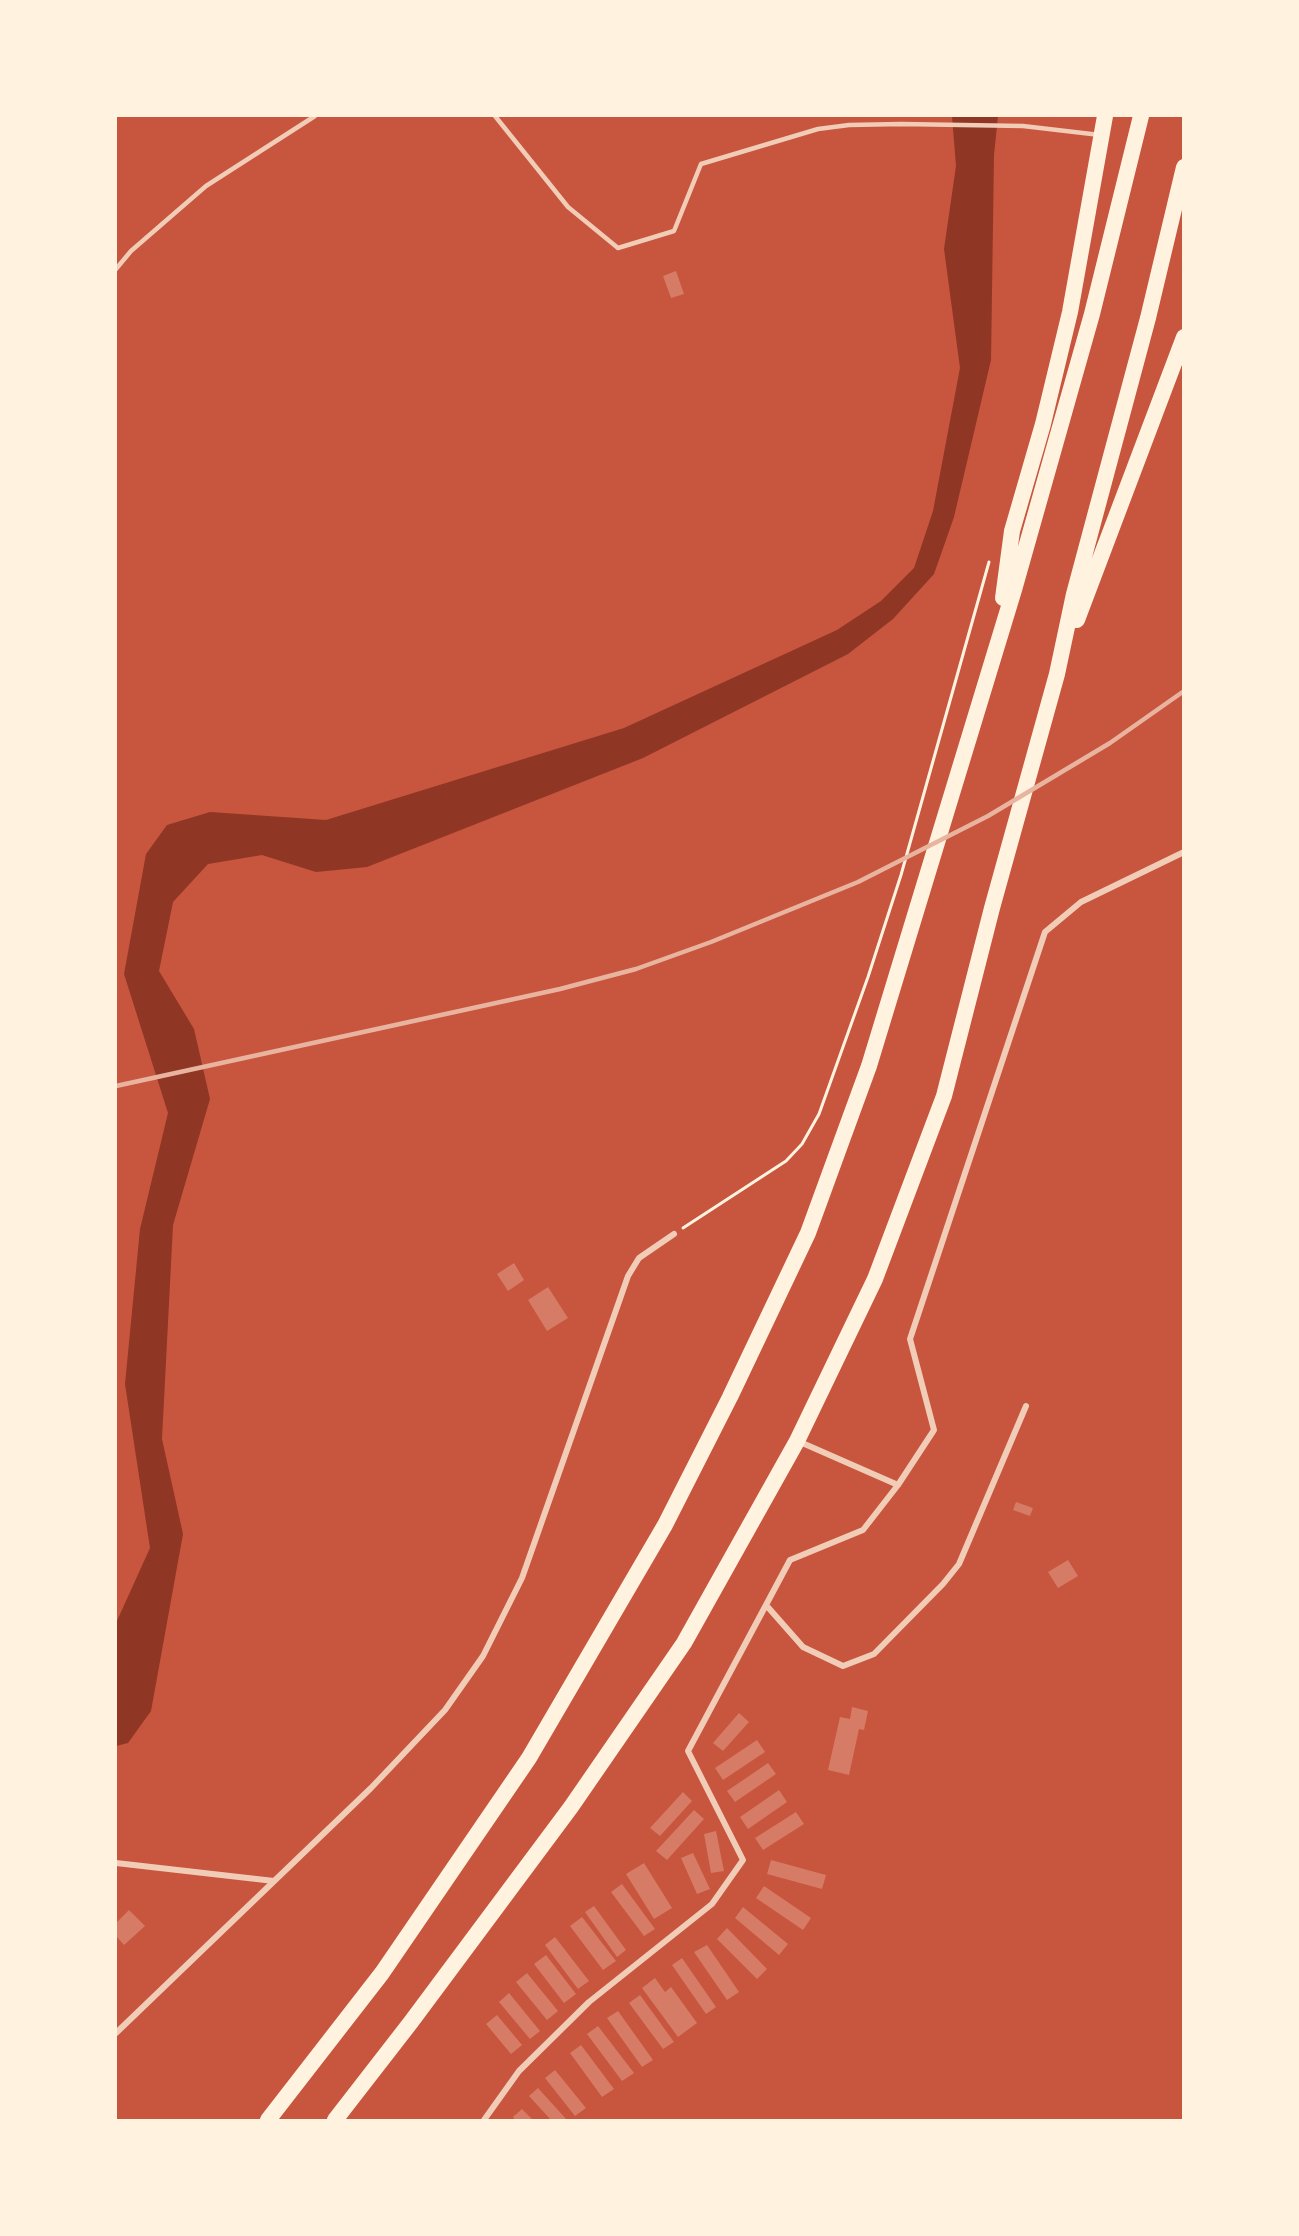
<!DOCTYPE html>
<html>
<head>
<meta charset="utf-8">
<style>
  body { margin:0 }
  #map { position:relative; width:1299px; height:2236px; overflow:hidden; background:#c8553d; font-family:Karla,sans-serif }
  canvas { display:block }
  .frame { position:absolute; inset:0; border:117px solid #fff3e0; pointer-events:none }
</style>
</head>
<body>
<div id="map">
<canvas width="1299" height="2236"></canvas>
<div class="frame"></div>
</div>
<script>
const ctx = document.querySelector('canvas').getContext('2d');
ctx.lineJoin = 'round';
function fill(path, color) { ctx.fillStyle = color; ctx.fill(path, 'evenodd'); }
const toPath = rows => new Path2D(rows.map(r => 'M' + r).join(''));
function stroke(path, color, width, dash) { ctx.strokeStyle = color; ctx.lineWidth = width; ctx.lineCap = dash ? 'butt' : 'round'; ctx.setLineDash(dash || []); ctx.stroke(path); }
fill(toPath([
  [952,116,998,116,994,155,991,360,954,517,934,574,893,619,848,654,643,758,367,867,316,872,262,855,208,864,173,902,159,971,194,1029,210,1099,173,1225,162,1439,183,1534,151,1711,128,1743,116,1746,116,1623,150,1548,125,1384,140,1229,168,1113,124,974,146,854,167,825,210,812,326,820,624,728,837,630,881,601,914,568,933,511,960,368,944,249,956,166]
]), '#8f3625');
fill(toPath([
  [676,271,684,294,671,298,663,276],
  [514,1263,524,1280,508,1291,497,1274],
  [548,1287,568,1318,547,1331,528,1300],
  [1016,1502,1033,1508,1030,1516,1013,1510],
  [1068,1560,1078,1576,1058,1588,1048,1572],
  [852,1707,868,1711,864,1730,859,1729,849,1775,828,1770,840,1717,850,1719],
  [739,1713,749,1722,723,1751,713,1743],
  [757,1740,765,1752,723,1780,715,1768],
  [768,1763,776,1774,735,1802,727,1791],
  [779,1790,787,1802,748,1829,740,1817],
  [683,1792,692,1801,660,1836,650,1828],
  [694,1810,704,1819,667,1860,656,1851],
  [796,1812,804,1824,763,1850,755,1838],
  [716,1831,724,1871,711,1873,704,1834],
  [693,1853,710,1889,697,1894,681,1858],
  [771,1860,826,1875,822,1889,767,1874],
  [644,1863,672,1908,654,1919,626,1874],
  [622,1884,655,1929,644,1936,611,1892],
  [764,1886,811,1918,803,1930,756,1898],
  [594,1906,626,1950,617,1957,585,1912],
  [743,1907,788,1944,779,1955,735,1918],
  [129,1910,145,1926,124,1945,116,1936,116,1923],
  [582,1917,616,1961,603,1970,570,1926],
  [727,1928,767,1969,757,1979,717,1939],
  [555,1937,589,1981,578,1989,545,1945],
  [707,1945,739,1992,727,2000,694,1952],
  [546,1955,576,1994,564,2003,534,1964],
  [682,1958,716,2007,706,2014,672,1965],
  [527,1973,558,2011,547,2020,516,1982],
  [655,1978,665,1992,671,1987,697,2023,678,2037,642,1988],
  [509,1993,540,2031,530,2039,499,2002],
  [640,1995,674,2042,663,2049,629,2003],
  [618,2011,653,2060,642,2067,607,2018],
  [497,2015,522,2045,511,2054,486,2024],
  [598,2026,634,2073,622,2081,587,2034],
  [581,2045,614,2089,602,2097,570,2053],
  [555,2070,586,2108,575,2116,545,2078],
  [538,2088,567,2120,551,2120,529,2096],
  [522,2109,533,2120,515,2120,513,2117]
]), '#d67c66');
stroke(toPath([
  [683,1228,786,1161,802,1144,819,1114,868,977,901,875,989,562]
]), '#fff3e0', 3);
stroke(toPath([
  [495,116,568,207,618,248,674,231,701,164,818,129,849,125,901,124,1023,126,1100,135],
  [116,269,131,251,206,186,315,116]
]), '#f1ccb7', 4.5);
stroke(toPath([
  [800,1442,898,1485],
  [766,1605,803,1647,843,1666,874,1654,943,1584,959,1564,1026,1406],
  [116,1863,274,1881],
  [116,2033,371,1788,445,1710,483,1656,522,1578,628,1276,639,1258,674,1234],
  [484,2120,519,2071,589,2002,712,1904,743,1860,688,1751,790,1560,863,1530,898,1485,934,1430,910,1339,1045,932,1081,902,1184,852]
]), '#f1ccb7', 6);
stroke(toPath([
  [1003,598,1012,531,1043,424,1070,312,1105,116],
  [1077,620,1184,337],
  [268,2120,382,1973,529,1758,665,1525,730,1397,808,1233,869,1066,1014,590,1092,314,1141,116],
  [335,2120,411,2022,571,1807,684,1643,797,1441,875,1279,944,1096,992,908,1057,674,1074,594,1148,318,1184,167]
]), '#fff3e0', 16);
stroke(toPath([
  [116,1086,560,989,636,969,711,942,858,882,988,816,1110,743,1184,691]
]), '#e9b49f', 4.5);
</script>
</body>
</html>
